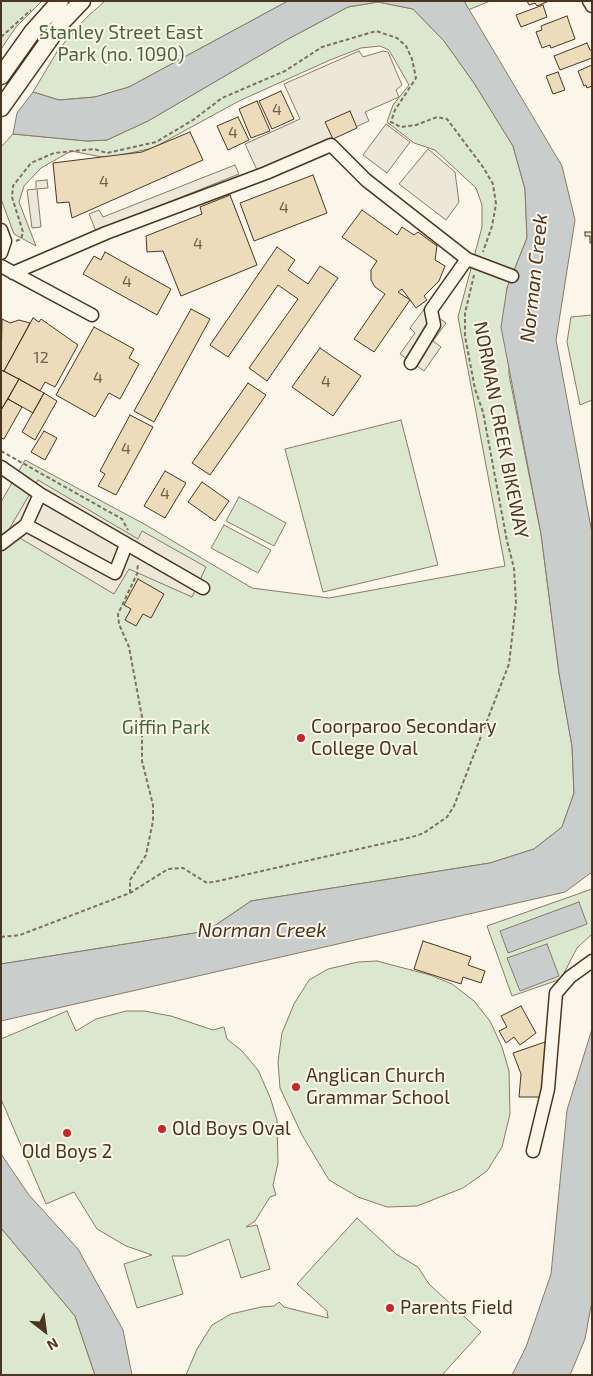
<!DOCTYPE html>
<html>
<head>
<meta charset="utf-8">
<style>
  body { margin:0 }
  #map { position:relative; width:593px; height:1376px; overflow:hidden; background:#fbf6e9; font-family:"Exo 2",sans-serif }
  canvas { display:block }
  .frame { position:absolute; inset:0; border:2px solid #4a3520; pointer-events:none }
  .north { position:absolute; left:20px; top:1306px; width:50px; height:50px; -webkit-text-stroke:4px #fbf6e9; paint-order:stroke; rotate:150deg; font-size:14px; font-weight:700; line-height:20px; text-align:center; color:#4a3520 }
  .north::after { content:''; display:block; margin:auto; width:18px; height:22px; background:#4a3520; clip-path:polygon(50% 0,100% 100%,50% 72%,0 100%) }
</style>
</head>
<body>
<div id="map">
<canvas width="593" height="1376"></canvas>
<div class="frame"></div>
<div class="north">N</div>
</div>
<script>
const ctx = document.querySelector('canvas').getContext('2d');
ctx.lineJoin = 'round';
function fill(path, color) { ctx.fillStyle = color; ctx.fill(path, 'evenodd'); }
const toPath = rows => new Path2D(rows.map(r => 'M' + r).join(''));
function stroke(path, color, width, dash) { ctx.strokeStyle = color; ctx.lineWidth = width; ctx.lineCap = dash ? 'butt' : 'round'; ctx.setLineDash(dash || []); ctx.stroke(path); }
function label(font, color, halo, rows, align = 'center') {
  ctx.font = font + ' "Exo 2",sans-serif'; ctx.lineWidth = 4; ctx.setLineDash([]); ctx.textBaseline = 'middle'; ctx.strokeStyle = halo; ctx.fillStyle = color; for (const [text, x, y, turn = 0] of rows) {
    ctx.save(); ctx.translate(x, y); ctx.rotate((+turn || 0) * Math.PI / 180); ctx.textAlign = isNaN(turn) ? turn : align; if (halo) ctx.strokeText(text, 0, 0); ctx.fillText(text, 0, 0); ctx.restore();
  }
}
const green = toPath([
  [1,1,42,1,16,27,1,49,1,1],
  [105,1,288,1,129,87,95,97,59,100,33,92,58,50,86,18,105,1],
  [464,1,490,1,468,10,464,1],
  [378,2,413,9,444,41,474,83,513,146,525,189,527,238,507,288,509,375,541,534,559,673,572,746,574,793,562,827,534,849,490,863,251,901,207,931,1,964,1,502,25,460,146,525,252,588,329,598,505,566,458,317,482,227,482,205,476,188,435,150,414,143,387,122,393,105,409,85,389,50,380,46,361,48,330,60,239,101,153,148,107,158,71,151,41,168,24,186,19,202,36,246,14,234,1,199,1,147,13,134,87,141,107,140,148,121,288,39,348,7,378,2],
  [592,315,592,400,580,405,567,342,571,317,592,315],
  [401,420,438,565,323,592,285,449,401,420],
  [239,497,286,523,274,546,226,521,239,497],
  [224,525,271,550,258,573,211,548,224,525],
  [592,889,592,934,577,948,561,979,512,996,487,926,592,889],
  [377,961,430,975,452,984,474,1001,490,1021,502,1047,509,1071,510,1114,502,1147,487,1171,463,1188,417,1206,387,1207,358,1197,329,1180,302,1135,280,1088,278,1062,282,1033,294,1004,309,980,328,969,358,962,377,961],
  [67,1011,76,1031,96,1019,126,1011,144,1011,171,1016,213,1030,224,1027,227,1039,242,1051,258,1070,270,1097,277,1120,278,1163,273,1185,276,1195,270,1197,255,1221,246,1227,257,1225,270,1269,241,1278,229,1239,186,1256,172,1256,183,1294,137,1308,124,1264,152,1255,126,1246,97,1229,74,1192,46,1204,1,1099,1,1039,67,1011],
  [357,1218,396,1254,418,1267,429,1284,481,1332,442,1375,186,1375,197,1349,212,1325,231,1314,261,1307,274,1306,279,1302,284,1307,328,1318,327,1311,297,1284,357,1218],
  [1,1228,75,1316,95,1375,1,1375,1,1228]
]);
fill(green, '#dce7d0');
stroke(green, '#887966', 1);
const parking = toPath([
  [359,51,363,57,383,51,388,52,402,85,396,90,399,97,365,112,369,121,257,170,245,144,300,119,284,84,359,51],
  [386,124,410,142,387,173,363,155,386,124],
  [428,149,455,172,459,202,446,220,399,184,428,149],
  [235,165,239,174,96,231,89,214,99,210,103,217,235,165],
  [47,180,48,188,37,189,41,227,32,228,27,190,36,189,36,181,47,180],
  [425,308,446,323,433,341,441,347,424,371,400,354,415,333,410,328,425,308],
  [38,480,138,539,142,531,206,567,192,597,129,569,114,594,8,531,38,480]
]);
fill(parking, '#ede7d9');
stroke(parking, '#887966', 1);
const water = toPath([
  [288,1,464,1,562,166,575,220,556,340,592,533,592,872,565,892,1,1021,1,964,207,931,251,901,490,863,534,849,562,827,574,793,572,746,559,673,541,534,501,327,507,288,527,238,525,189,513,146,474,83,444,41,413,9,378,2,348,7,288,39,148,121,107,140,87,141,13,134,17,113,33,92,59,100,95,97,129,87,288,1],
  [579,902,587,924,508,953,500,931,579,902],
  [547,944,559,976,520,991,507,958,547,944],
  [592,1029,592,1301,585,1339,570,1375,512,1375,526,1347,551,1274,567,1110,592,1029],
  [1,1154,29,1195,78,1249,123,1330,132,1375,95,1375,75,1316,1,1228,1,1154]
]);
fill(water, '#c9cecd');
stroke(water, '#887966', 1);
const building = toPath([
  [527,1,549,1,537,6,535,3,529,5,527,1],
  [543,5,547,17,521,27,516,15,543,5],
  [567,16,575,39,551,48,550,45,542,48,536,32,542,30,541,26,567,16],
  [587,43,590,50,592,50,592,58,560,70,554,56,587,43],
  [592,65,592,86,587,88,586,85,584,86,578,71,592,65],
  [558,72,565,90,553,94,546,76,558,72],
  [281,91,294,119,272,129,259,101,281,91],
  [257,101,270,131,251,138,239,109,257,101],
  [350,111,357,128,333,139,325,122,350,111],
  [238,117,249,140,228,150,217,126,238,117],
  [190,132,203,160,72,218,69,202,57,203,53,163,142,152,190,132],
  [313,175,327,213,254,241,240,203,313,175],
  [230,195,257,265,181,296,163,251,147,252,146,236,202,214,200,207,230,195],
  [362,210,397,235,402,227,414,235,418,232,437,246,435,260,445,266,439,281,424,296,427,300,416,308,402,289,398,292,410,300,374,352,354,339,385,294,375,287,371,280,371,270,377,261,342,237,362,210],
  [585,232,592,232,592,243,590,243,590,236,585,236,585,232],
  [277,247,295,260,288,270,308,284,320,266,338,278,267,381,249,368,298,299,278,285,228,357,210,345,277,247],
  [105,252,171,289,157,315,83,274,94,256,101,260,105,252],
  [191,309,210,319,154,422,134,411,191,309],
  [33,318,39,322,41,319,78,345,55,387,45,382,40,391,4,371,33,318],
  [2,319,10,323,19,320,30,323,4,371,1,370,2,319],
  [94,327,134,349,129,358,139,364,120,399,109,393,95,417,56,395,94,327],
  [320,348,361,376,333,416,292,387,320,348],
  [1,370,19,379,1,410,1,370],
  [19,379,44,393,33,413,8,399,19,379],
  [248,383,266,395,210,475,192,463,248,383],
  [44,393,57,401,35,440,22,432,44,393],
  [8,399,22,407,4,439,1,438,1,410,8,399],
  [130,415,153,427,116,495,98,486,105,474,100,471,130,415],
  [44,431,57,438,45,460,31,452,44,431],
  [165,471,186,483,165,518,144,506,165,471],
  [202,482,229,501,215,521,188,502,202,482],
  [138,579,164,594,151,618,143,614,136,626,125,620,131,609,124,605,138,579],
  [423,941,471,957,468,965,485,971,481,983,463,977,461,984,414,969,423,941],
  [521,1006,536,1033,520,1045,514,1037,506,1043,499,1031,507,1027,501,1016,521,1006],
  [548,1041,543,1097,519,1097,521,1074,513,1053,548,1041]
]);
fill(building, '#ecdcbc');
stroke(building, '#4a3520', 1);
const minor = toPath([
  [589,1,592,6],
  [1,230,5,241,1,253],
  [467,259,512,276],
  [1,266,92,315],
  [13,273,106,233,266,173,331,145,366,180,467,259,431,310,434,325,411,363],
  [1,467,40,494,203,588],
  [40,494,26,525,115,573,126,545],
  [1,544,26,525],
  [533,1151,548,1089,556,993,570,977,592,961]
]);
const major = toPath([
  [1,76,33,31,60,1],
  [1,108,62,22,82,1]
]);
stroke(minor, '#4a3520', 15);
stroke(major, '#4a3520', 19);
stroke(toPath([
  [1,37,31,10],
  [16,241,21,239,23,232,12,197,13,186,31,163,54,153,94,149,107,153,156,142,193,120,222,98,285,71,322,47,376,31,397,38,406,46,412,59,416,78,395,110,391,122,401,127,416,125,437,117,447,119,483,167,493,184,496,204,492,226,483,252],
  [1,451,122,519,128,530],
  [130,893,130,880,146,855,153,821,153,805,142,761,142,717,129,647,119,624,118,614,137,574,138,563],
  [1,937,20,935,130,893,168,869,183,868,207,883,218,881,412,837,424,833,447,817,454,806,509,664,516,603,514,568,507,541,483,412,475,389,465,336,465,313,474,275]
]), '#7f6f5c', 2, [4, 2.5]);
stroke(minor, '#fbf6e9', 12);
stroke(major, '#fbf6e9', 16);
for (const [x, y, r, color] of [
  [301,738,5,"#c62828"],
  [296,1087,5,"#c62828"],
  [162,1129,5,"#c62828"],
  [67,1133,5,"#c62828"],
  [390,1308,5,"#c62828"]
]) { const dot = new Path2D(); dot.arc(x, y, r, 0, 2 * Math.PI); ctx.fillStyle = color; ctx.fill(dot); stroke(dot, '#fbf6e9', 2); }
label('16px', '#725f47', null, [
  ["4",277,110],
  ["4",233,133],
  ["4",104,182],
  ["4",284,208],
  ["4",198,244],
  ["4",127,282],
  ["12",41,358],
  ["4",98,378],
  ["4",326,382],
  ["4",126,449],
  ["4",165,494]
]);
label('19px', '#436837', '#fbf6e9', [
  ["Stanley Street East",121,33],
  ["Park (no. 1090)",121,55],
  ["Giffin Park",166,728]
]);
label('19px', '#4a3520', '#fbf6e9', [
  ["NORMAN CREEK BIKEWAY",501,430,79]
]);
label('19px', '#4a3520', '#fbf6e9', [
  ["Coorparoo Secondary",311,727],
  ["College Oval",311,749],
  ["Anglican Church",306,1076],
  ["Grammar School",306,1098],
  ["Old Boys Oval",172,1129],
  ["Old Boys 2",67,1152,"center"],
  ["Parents Field",400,1308]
], 'left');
label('italic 20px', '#4a3520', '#fbf6e9', [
  ["Norman Creek",534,278,-84],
  ["Norman Creek",262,930]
]);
</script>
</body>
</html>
